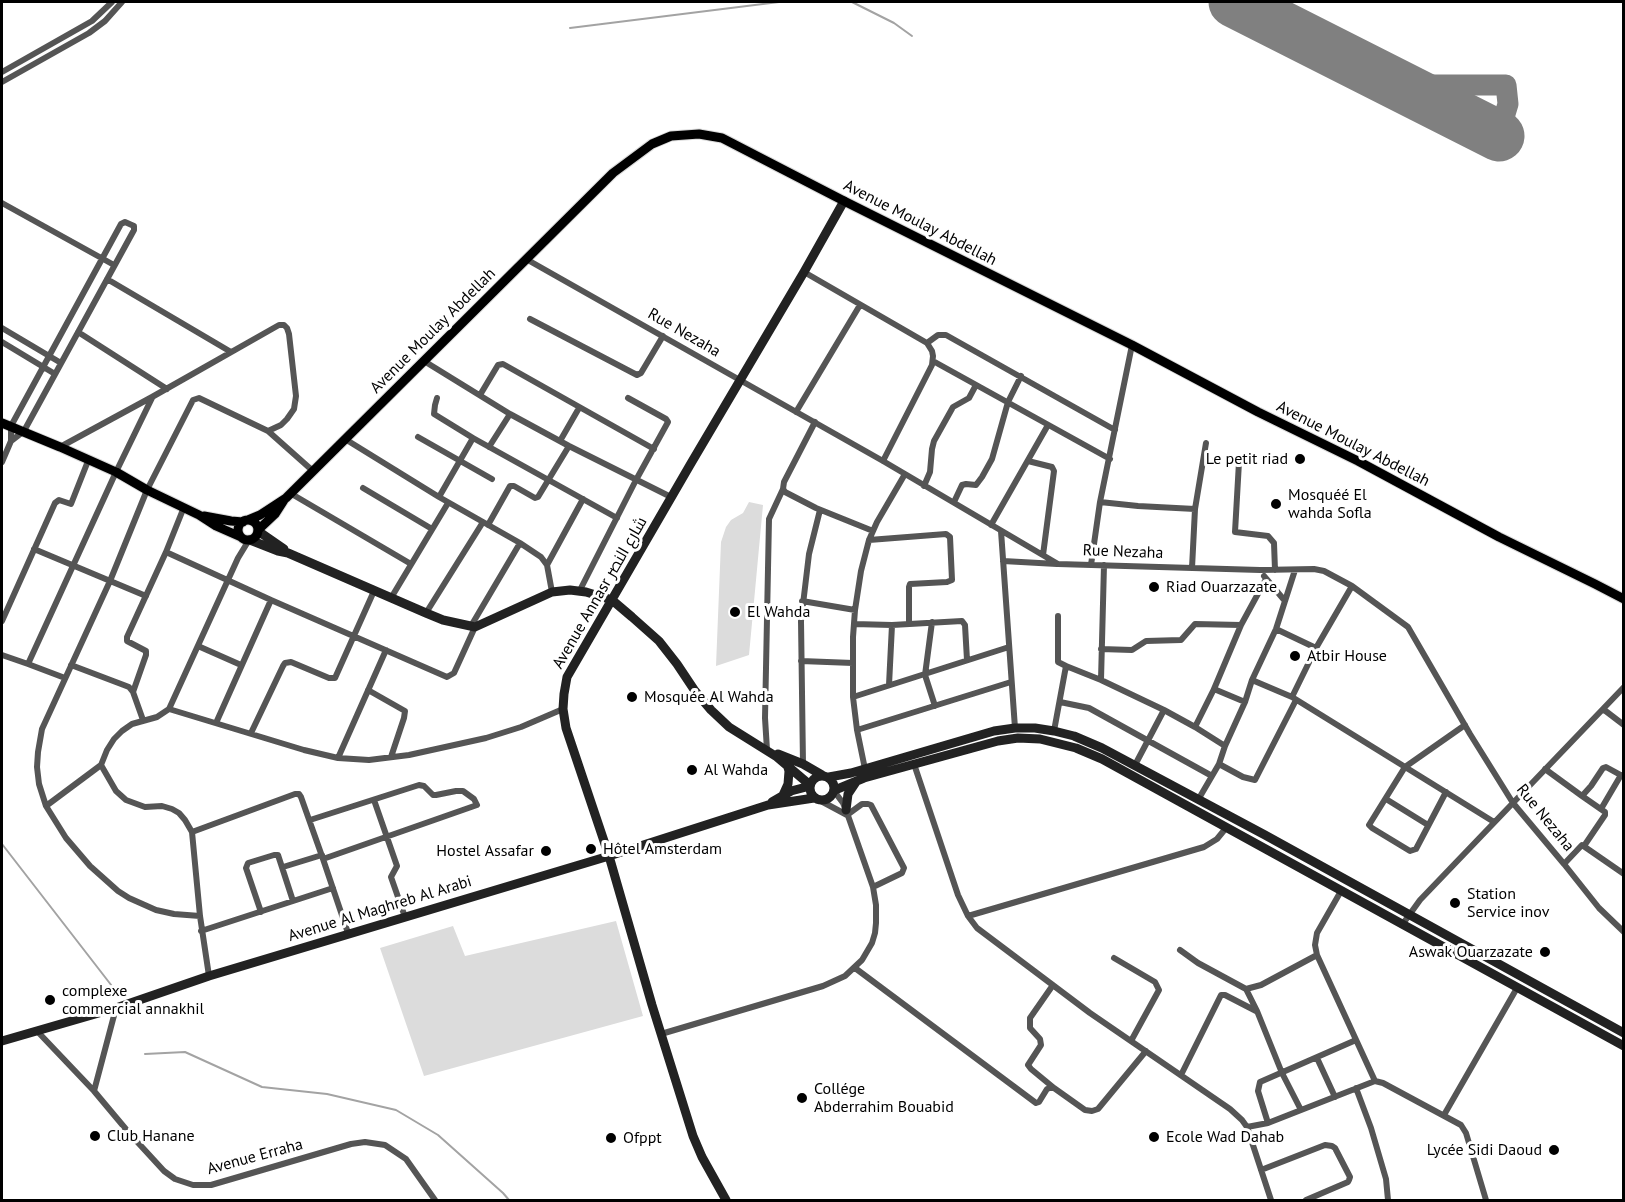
<!DOCTYPE html>
<html>
<head>
<meta charset="utf-8">
<style>
  body { margin:0 }
  #map { position:relative; width:1625px; height:1202px; overflow:hidden; background:#fff; font-family:"PT Sans",sans-serif }
  canvas { display:block }
  .frame { position:absolute; inset:0; border:3px solid #000; pointer-events:none }
</style>
</head>
<body>
<div id="map">
<canvas width="1625" height="1202"></canvas>
<div class="frame"></div>
</div>
<script>
const ctx = document.querySelector('canvas').getContext('2d');
ctx.lineJoin = 'round';
function fill(path, color) { ctx.fillStyle = color; ctx.fill(path, 'evenodd'); }
const toPath = rows => new Path2D(rows.map(r => 'M' + r).join(''));
function stroke(path, color, width, dash) { ctx.strokeStyle = color; ctx.lineWidth = width; ctx.lineCap = dash ? 'butt' : 'round'; ctx.setLineDash(dash || []); ctx.stroke(path); }
function label(font, color, halo, rows, align = 'center') {
  ctx.font = font + ' "PT Sans",Cairo,sans-serif'; ctx.lineWidth = 6; ctx.setLineDash([]); ctx.textBaseline = 'middle'; ctx.strokeStyle = halo; ctx.fillStyle = color; for (const [text, x, y, turn = 0] of rows) {
    ctx.save(); ctx.translate(x, y); ctx.rotate((+turn || 0) * Math.PI / 180); ctx.textAlign = isNaN(turn) ? turn : align; if (halo) ctx.strokeText(text, 0, 0); ctx.fillText(text, 0, 0); ctx.restore();
  }
}
fill(toPath([
  [749,502,763,505,749,655,716,666,721,542,726,527,731,520,743,513],
  [616,921,643,1016,424,1076,380,948,453,926,465,956]
]), '#dcdcdc');
stroke(toPath([
  [852,2,894,23,912,36],
  [570,28,779,2],
  [2,844,115,990],
  [145,1054,185,1052,262,1087,327,1094,396,1110,438,1135,503,1193,509,1200]
]), '#a3a3a3', 2);
stroke(toPath([
  [1383,77,1409,85,1506,85,1508,104,1505,114,1499,123,1483,133,1464,132,1455,129,1445,120,1438,105]
]), '#808080', 21);
stroke(toPath([
  [1234,2,1499,136]
]), '#808080', 51);
const primary = toPath([
  [2,423,60,447,116,472,147,490,199,515,216,526,241,537],
  [204,516,231,521,243,522],
  [248,520,260,515,286,498,613,173,652,144,671,136,699,134,722,138,844,201,1132,345,1258,412,1358,461,1499,537,1595,584,1624,599],
  '238 530a10 10 0 1 1 20 0a10 10 0 1 1-20 0Z',
  [258,530,275,514,284,500]
]);
stroke(primary, '#dbdbdb', 11);
stroke(toPath([
  [2,72,92,21,112,2],
  [2,82,89,33,105,21,122,2],
  [2,203,114,265],
  [526,259,883,461,1058,564,1260,570,1314,569,1324,571,1352,586,1408,627,1470,734,1513,803,1564,864,1599,908,1624,932],
  [804,272,927,343,932,351,933,356,932,365,883,461],
  [107,279,231,352],
  [530,319,637,375,641,373,663,336],
  [2,328,61,363],
  [78,332,167,389],
  [2,342,55,374],
  [927,343,938,335,946,335,1115,430],
  [424,361,510,414,569,446,671,497],
  [933,361,1110,459],
  [480,395,498,365,503,364,654,449],
  [437,398,435,405,434,414,473,438],
  [796,412,860,305],
  [815,422,784,482,783,489,785,492,816,508,873,531],
  [418,437,492,479],
  [345,439,439,497,520,543,541,557,547,565,552,592],
  [560,441,579,408],
  [60,447,152,397,279,325,284,325,287,328,289,334,296,396,294,409,287,419,281,425,268,431],
  [489,447,510,414],
  [1028,461,1052,467,1054,471,1043,555],
  [2,462,11,441,11,426,121,224,125,222,134,226,134,230,24,431,11,441],
  [1239,462,1235,532,1268,536,1274,543,1275,570],
  [924,486,930,472,932,449,934,441,953,407,969,398,976,385],
  [363,488,432,529],
  [290,493,411,564],
  [439,497,473,438,617,518],
  [954,502,962,485,966,484,976,485,982,477,992,459,1008,402,1021,376],
  [1100,502,1138,506,1195,509],
  [488,525,510,486,514,486,535,498,538,497,569,446],
  [991,525,1048,425],
  [1001,531,1015,728],
  [869,540,946,534,950,537,952,580,947,582,910,584,909,587,909,624],
  [34,549,146,596],
  [166,552,271,600],
  [1003,561,1057,564],
  [547,565,583,499],
  [1091,565,1100,502,1132,345],
  [1192,568,1195,509,1206,443],
  [1264,576,1285,601],
  [579,592,636,480,668,422,666,419,628,398],
  [391,598,448,503],
  [802,601,855,610],
  [426,613,483,522],
  [1058,616,1058,662,1066,666],
  [2,621,55,503,59,500,71,504,88,461],
  [932,622,925,675,935,706],
  [854,624,892,625,962,621,965,625,967,660],
  [471,626,520,543],
  [1276,629,1316,648],
  [198,646,241,665],
  [1101,649,1132,650,1146,641,1181,640,1195,624,1241,625],
  [2,655,28,664],
  [801,661,853,663],
  [71,665,129,687,133,692,143,720],
  [65,678,28,664,116,472,152,398],
  [1101,680,1164,710,1195,727,1225,746],
  [1252,680,1292,697,1494,822],
  [889,685,892,625],
  [368,690,405,711,404,718,391,757],
  [133,692,146,655,146,651,127,641,127,637,166,552,184,507],
  [853,697,1009,647],
  [1292,697,1316,648,1352,586],
  [1060,702,1089,708,1212,776],
  [1245,702,1214,689,1241,625,1266,579],
  [169,709,304,750,338,758,369,760,409,755,486,738,521,727,563,709],
  [1603,709,1624,725],
  [216,723,271,600,447,677,454,673,475,627],
  [1195,727,1214,689],
  [857,730,1011,682],
  [1054,731,1066,666,1101,680,1104,565],
  [251,733,283,666,285,663,291,662,329,678,335,678,374,591],
  [767,750,765,718,769,519,783,489],
  [338,758,386,650],
  [803,764,801,621,809,554,820,510],
  [914,764,958,895,968,916,977,928,1090,1013,1230,1109,1242,1120,1247,1127,1271,1200],
  [1219,764,1243,777,1255,780,1296,700],
  [1135,765,1164,710],
  [865,769,857,730,853,697,853,637,855,610,861,571,869,540,877,522,905,474],
  [1545,769,1582,796,1591,786,1603,768,1606,767,1624,777],
  [1446,792,1416,849,1410,851,1372,828,1369,825,1405,767,1465,725],
  [1582,796,1605,812,1605,815,1584,846],
  [1386,799,1428,825],
  [374,800,397,866,391,877,405,917],
  [819,800,847,815],
  [1198,800,1219,764,1225,746,1245,702,1252,680,1276,629,1295,570],
  [46,806,101,765],
  [1601,809,1621,775],
  [847,815,862,804,868,804,871,805,904,868,902,873,873,887],
  [310,820,419,785,424,786,433,795,436,795,456,791,463,791,474,799,477,805,323,859],
  [192,832,295,794,299,794,301,797,323,859,348,933],
  [1564,864,1582,845,1624,874],
  [283,867,322,855],
  [1341,891,1317,933,1315,945,1317,955,1375,1081],
  [261,912,246,868,248,863,274,855,278,855,293,901],
  [200,916,174,914,156,910,129,898,118,891,90,866,66,838,46,806,39,784,37,767,38,752,42,729,110,581,147,490,193,400,199,398,268,431,313,471],
  [968,916,1204,847,1217,839,1226,828],
  [1402,925,1420,900,1624,687],
  [201,931,333,888],
  [1180,950,1198,963,1246,989,1261,985,1317,955],
  [1114,958,1155,982,1159,990,1131,1041],
  [855,968,1036,1103,1039,1102,1047,1089,1050,1088,1054,1088,1085,1110,1092,1111,1098,1109,1146,1051],
  [209,976,200,916,192,832,185,820,179,813,172,809,162,806,145,807,126,800,116,791,101,765,107,750,114,739,122,731,132,724,157,717,169,709,238,558,249,540],
  [1053,985,1030,1018,1030,1028,1040,1039,1041,1045,1028,1065,1031,1069,1054,1088],
  [1246,989,1257,1011,1282,1073,1301,1110],
  [37,1031,94,1091,130,1134,164,1171,175,1179,193,1185,211,1185,351,1144,365,1142,385,1145,406,1159,435,1200],
  [661,1034,823,986,845,976,862,960,872,943,875,933,876,923,876,905,873,887,846,810,843,803,834,791],
  [1317,1058,1335,1097],
  [1181,1075,1221,995,1225,995,1256,1011],
  [1356,1088,1371,1128,1386,1179,1388,1200],
  [94,1091,116,1008],
  [1444,1115,1517,988],
  [1268,1123,1258,1091,1260,1082,1356,1040],
  [1247,1127,1268,1123,1375,1081,1383,1083,1461,1125,1466,1133,1486,1200],
  [1261,1170,1325,1145,1332,1146,1335,1148,1350,1177,1349,1180,1348,1182,1306,1200]
]), '#555', 6);
stroke(toPath([
  [258,531,284,549],
  [250,540,278,551,288,553,426,613,443,620,475,627,552,592,570,590,586,592,612,600,632,617,659,641,677,664,695,691,711,710,729,727,777,757,810,785],
  [778,754,803,764,822,775],
  '810 788a12 12 0 1 1 24 0a12 12 0 1 1-24 0Z',
  [829,777,851,773,994,731,1015,728,1035,728,1054,731,1074,736,1102,748,1265,835,1624,1033],
  [835,790,864,778,998,741,1018,738,1040,739,1076,748,1102,759,1624,1046],
  [783,795,788,784,789,771,787,764],
  [772,802,791,791,810,786],
  [846,810,848,794,856,782],
  [2,1041,116,1008,209,976,609,856,768,805,814,798],
  [726,1200,702,1157,693,1136,652,1005,609,856,566,728,563,709,564,694,567,677,690,465,804,272,844,201]
]), '#222', 9);
stroke(primary, '#000', 9);
for (const [x, y, r, color] of [
  [1300,459,6,"#000"],
  [1276,504,6,"#000"],
  [1154,587,6,"#000"],
  [735,612,6,"#000"],
  [1295,656,6,"#000"],
  [632,697,6,"#000"],
  [692,770,6,"#000"],
  [591,849,6,"#000"],
  [546,851,6,"#000"],
  [1455,903,6,"#000"],
  [1545,952,6,"#000"],
  [50,1000,6,"#000"],
  [802,1098,6,"#000"],
  [95,1136,6,"#000"],
  [1154,1137,6,"#000"],
  [611,1138,6,"#000"],
  [1554,1150,6,"#000"]
]) { const dot = new Path2D(); dot.arc(x, y, r, 0, 2 * Math.PI); ctx.fillStyle = color; ctx.fill(dot); stroke(dot, '#fff', 2); }
label('16px', '#000', '#fff', [
  ["Avenue Moulay Abdellah",920,223,27],
  ["Avenue Moulay Abdellah",433,331,-45],
  ["Rue Nezaha",684,333,30],
  ["Avenue Moulay Abdellah",1353,444,27],
  ["Rue Nezaha",1123,552,2],
  ["Avenue Annasr شارع النصر",600,593,-60],
  ["Rue Nezaha",1545,818,51],
  ["Avenue Al Maghreb Al Arabi",380,909,-17],
  ["Avenue Erraha",255,1157,-15]
]);
label('16px', '#000', '#fff', [
  ["Le petit riad",1288,459,"right"],
  ["Mosquéé El",1288,495],
  ["wahda Sofla",1288,513],
  ["Riad Ouarzazate",1166,587],
  ["El Wahda",747,612],
  ["Atbir House",1307,656],
  ["Mosquée Al Wahda",644,697],
  ["Al Wahda",704,770],
  ["Hôtel Amsterdam",603,849],
  ["Hostel Assafar",534,851,"right"],
  ["Station",1467,894],
  ["Service inov",1467,912],
  ["Aswak Ouarzazate",1533,952,"right"],
  ["complexe",62,991],
  ["commercial annakhil",62,1009],
  ["Collége",814,1089],
  ["Abderrahim Bouabid",814,1107],
  ["Club Hanane",107,1136],
  ["Ecole Wad Dahab",1166,1137],
  ["Ofppt",623,1138],
  ["Lycée Sidi Daoud",1542,1150,"right"]
], 'left');
</script>
</body>
</html>
